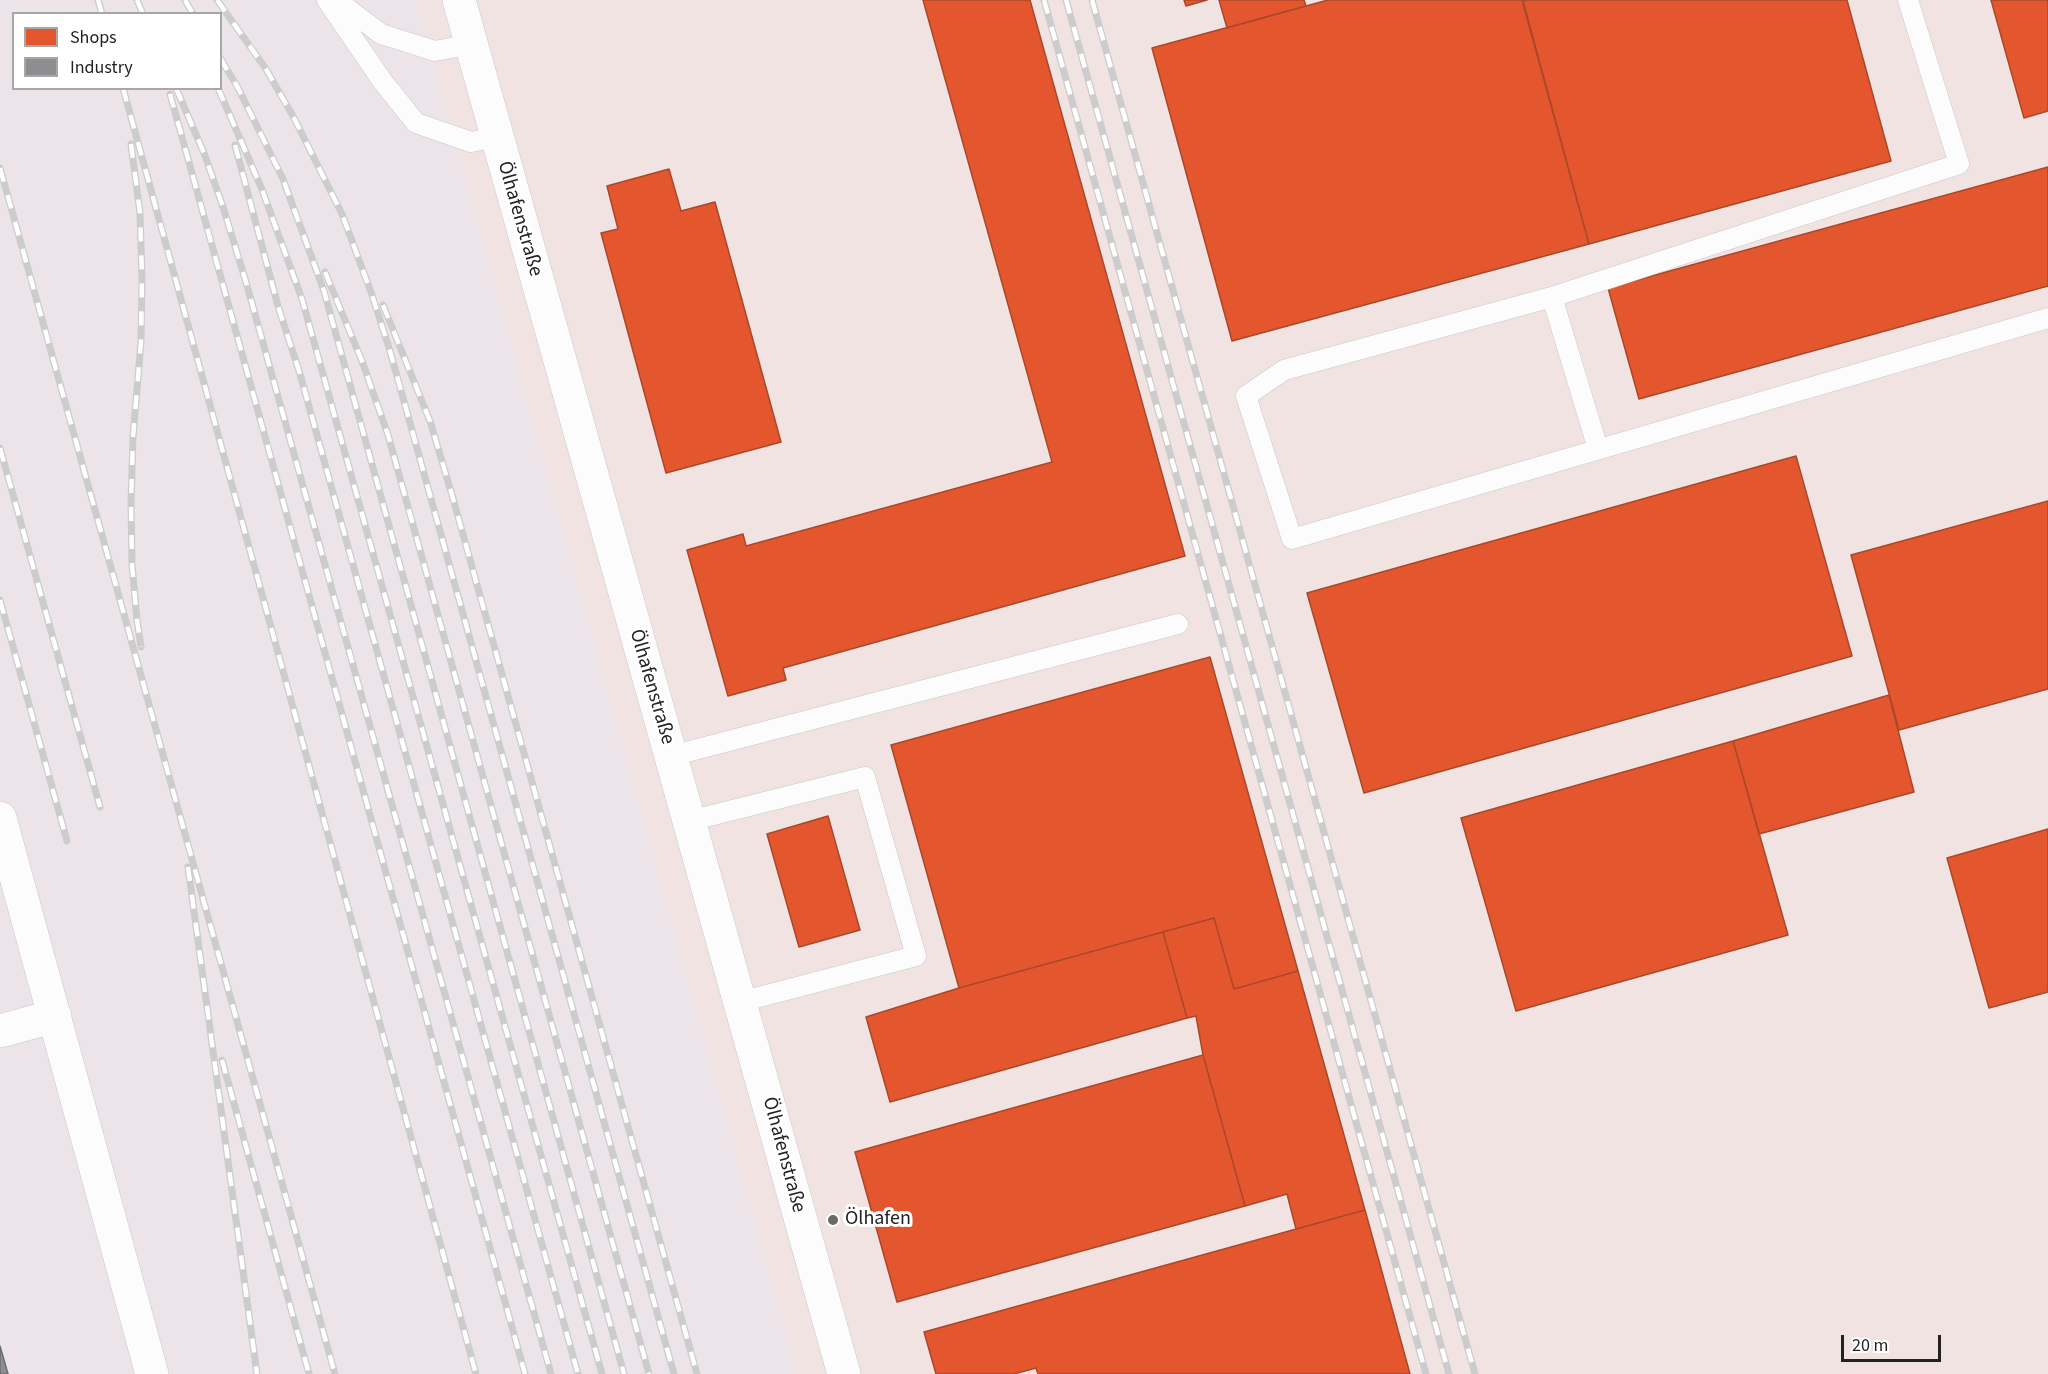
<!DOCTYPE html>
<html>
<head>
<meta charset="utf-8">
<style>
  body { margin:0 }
  #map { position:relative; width:2048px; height:1374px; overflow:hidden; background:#f0eeeb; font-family:"Source Sans 3",sans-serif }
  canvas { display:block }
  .legend { position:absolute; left:12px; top:12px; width:210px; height:78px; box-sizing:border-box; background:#fff; border:2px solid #a7a7a7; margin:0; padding:8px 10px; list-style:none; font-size:18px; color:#222 }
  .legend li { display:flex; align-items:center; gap:12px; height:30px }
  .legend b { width:30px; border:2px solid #a7a7a7 }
  .scale { position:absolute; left:1841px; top:1335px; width:100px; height:27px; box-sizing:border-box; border:3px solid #222; border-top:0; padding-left:8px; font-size:18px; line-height:21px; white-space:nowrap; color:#222; -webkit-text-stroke:4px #fff; paint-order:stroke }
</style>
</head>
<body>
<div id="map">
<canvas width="2048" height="1374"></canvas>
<ul class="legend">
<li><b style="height:16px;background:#e4572e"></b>Shops</li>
<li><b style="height:16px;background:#8d8d92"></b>Industry</li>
</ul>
<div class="scale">20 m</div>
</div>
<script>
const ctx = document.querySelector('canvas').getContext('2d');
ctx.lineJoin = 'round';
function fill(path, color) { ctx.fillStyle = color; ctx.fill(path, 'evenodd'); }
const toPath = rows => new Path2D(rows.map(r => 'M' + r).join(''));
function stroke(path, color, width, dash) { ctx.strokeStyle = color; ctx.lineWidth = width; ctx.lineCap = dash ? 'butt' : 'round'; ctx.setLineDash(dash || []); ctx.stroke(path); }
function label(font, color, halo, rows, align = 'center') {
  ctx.font = font + ' "Source Sans 3",sans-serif'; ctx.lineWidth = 6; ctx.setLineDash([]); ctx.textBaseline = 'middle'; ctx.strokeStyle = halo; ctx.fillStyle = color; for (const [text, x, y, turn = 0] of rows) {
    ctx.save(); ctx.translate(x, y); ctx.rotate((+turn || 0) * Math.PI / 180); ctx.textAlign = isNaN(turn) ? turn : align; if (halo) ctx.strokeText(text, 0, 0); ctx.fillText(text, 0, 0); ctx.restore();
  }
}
fill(toPath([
  [416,0,2048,0,2048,1374,797,1374]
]), '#f1e3e1');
fill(toPath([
  [0,0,416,0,797,1374,0,1374],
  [14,14,220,14,220,88,14,88]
]), '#ede4e9');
const shops = toPath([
  [923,0,1030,0,1185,556,783,668,786,680,728,696,687,550,743,534,746,546,1052,462,923,0],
  [1184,0,1207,0,1186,6,1184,0],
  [1219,0,1304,0,1306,6,1227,28,1219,0],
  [1328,0,1522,0,1589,244,1232,341,1152,48,1328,0],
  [1527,0,1847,0,1891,161,1589,244,1523,1,1527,0],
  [1991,0,2048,0,2048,111,2024,118,1991,0],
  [2048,167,2048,286,1639,399,1608,288,2048,167],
  [669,169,681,211,715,202,781,442,666,473,601,233,618,229,607,186,669,169],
  [1796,456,1852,656,1364,793,1307,593,1796,456],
  [2048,501,2048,689,1899,730,1851,555,2048,501],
  [1210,657,1298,971,1234,989,1214,918,959,988,891,745,1210,657],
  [1889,695,1914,792,1759,834,1733,741,1889,695],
  [1733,741,1788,935,1516,1011,1461,818,1733,741],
  [828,816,860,930,799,947,767,834,828,816],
  [2048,829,2048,992,1989,1008,1947,858,2048,829],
  [1214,918,1234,989,1298,971,1365,1210,1296,1229,1287,1194,1245,1206,1203,1055,1196,1016,1187,1018,1163,932,1214,918],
  [1163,932,1187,1018,890,1102,866,1017,959,988,1163,932],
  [1203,1055,1245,1206,897,1302,855,1152,1203,1055],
  [1365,1210,1410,1374,1038,1374,1036,1368,1014,1374,936,1374,924,1332,1365,1210]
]);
fill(shops, '#e4572e');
stroke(shops, '#aa472a', 1.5);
const industry = toPath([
  [0,1346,8,1374,0,1374,0,1346]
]);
fill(industry, '#8d8d92');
stroke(industry, '#6d6d70', 1.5);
const service = toPath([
  [327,0,383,82,416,123,471,142,496,137],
  [336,0,381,34,435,51,471,44],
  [1552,297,1284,370,1246,396,1292,539,2048,318],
  [1598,449,1552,297,1959,164,1908,0],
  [671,756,1178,624],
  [689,821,865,777,916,956,740,1002]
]);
const minor = toPath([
  [459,0,844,1374],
  [0,818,152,1374],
  [0,1031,55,1016]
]);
stroke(service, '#c9c8c7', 21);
stroke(minor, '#c9c8c7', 34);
stroke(service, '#fdfcfc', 20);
stroke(minor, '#fdfcfc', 33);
const rail = toPath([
  [98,0,102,14],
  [137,0,143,14],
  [185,0,193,14],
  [217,0,266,69,294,118,342,214,372,295,390,351,674,1374],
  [1044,0,1426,1374],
  [1066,0,1449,1374],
  [1092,0,1475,1374],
  [220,58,237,86,283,179,324,291,624,1374],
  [123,88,476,1374],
  [176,88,204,153,223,207,246,282,551,1374],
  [218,88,261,187,302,299,602,1374],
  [170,94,525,1374],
  [131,144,140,213,142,277,141,342,133,437,131,503,132,564,137,620,141,647],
  [235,145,278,306,300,374,578,1374],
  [0,168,335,1374],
  [325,272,362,361,388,435,649,1374],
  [383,305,430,421,452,495,697,1374],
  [0,448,100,807],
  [0,600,67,841],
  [188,867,257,1374],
  [222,1060,309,1374]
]);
stroke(rail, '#ccc', 7);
stroke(rail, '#fff', 4.5, [14]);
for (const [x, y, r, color] of [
  [833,1220,6,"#6a6968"]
]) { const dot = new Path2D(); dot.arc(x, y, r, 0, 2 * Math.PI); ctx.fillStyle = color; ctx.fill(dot); stroke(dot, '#fff', 2); }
label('20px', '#222', '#fff', [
  ["Ölhafenstraße",519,219,74],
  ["Ölhafenstraße",651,687,74],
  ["Ölhafenstraße",783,1155,75]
]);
label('20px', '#222', '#fff', [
  ["Ölhafen",845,1220]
], 'left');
</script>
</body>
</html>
